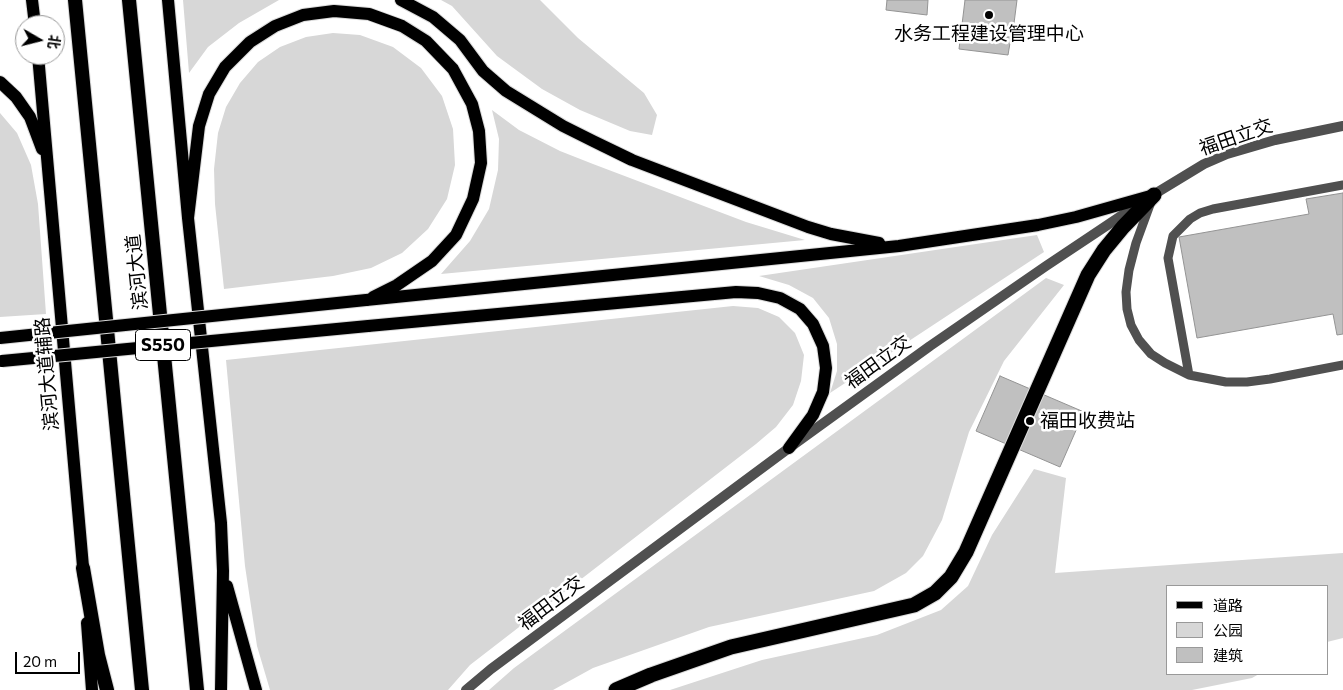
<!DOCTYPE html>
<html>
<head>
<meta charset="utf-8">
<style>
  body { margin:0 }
  #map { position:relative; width:1343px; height:690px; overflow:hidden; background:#fff; font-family:Commissioner,"Noto Sans SC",sans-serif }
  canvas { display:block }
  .legend { position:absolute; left:1166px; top:585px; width:162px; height:90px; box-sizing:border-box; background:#fff; border:1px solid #999; margin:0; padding:6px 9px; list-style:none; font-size:15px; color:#000 }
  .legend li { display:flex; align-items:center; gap:10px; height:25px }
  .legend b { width:25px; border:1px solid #999 }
  .north { position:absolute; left:15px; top:15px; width:50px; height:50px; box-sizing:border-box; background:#fff; border:1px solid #999; border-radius:50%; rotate:98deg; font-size:14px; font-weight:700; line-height:20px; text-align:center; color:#000 }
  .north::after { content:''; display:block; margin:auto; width:18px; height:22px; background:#000; clip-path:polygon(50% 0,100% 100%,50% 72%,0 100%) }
  .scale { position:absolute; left:15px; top:652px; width:65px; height:22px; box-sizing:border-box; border:2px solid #000; border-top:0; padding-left:6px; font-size:15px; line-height:18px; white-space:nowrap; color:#000; -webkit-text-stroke:4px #fff; paint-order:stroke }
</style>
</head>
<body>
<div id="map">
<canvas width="1343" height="690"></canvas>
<ul class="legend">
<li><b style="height:6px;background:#000"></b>道路</li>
<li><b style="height:14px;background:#d7d7d7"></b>公园</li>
<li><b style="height:14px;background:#c0c0c0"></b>建筑</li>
</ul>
<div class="north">北</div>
<div class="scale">20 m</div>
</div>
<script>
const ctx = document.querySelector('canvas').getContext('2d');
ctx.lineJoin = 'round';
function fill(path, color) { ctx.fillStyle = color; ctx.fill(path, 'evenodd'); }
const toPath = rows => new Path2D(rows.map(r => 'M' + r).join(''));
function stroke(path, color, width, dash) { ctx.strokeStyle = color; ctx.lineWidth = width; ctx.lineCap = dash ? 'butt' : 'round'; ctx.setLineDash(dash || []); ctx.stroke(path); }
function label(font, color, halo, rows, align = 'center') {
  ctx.font = font + ' Commissioner,"Noto Sans SC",sans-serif'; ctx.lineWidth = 5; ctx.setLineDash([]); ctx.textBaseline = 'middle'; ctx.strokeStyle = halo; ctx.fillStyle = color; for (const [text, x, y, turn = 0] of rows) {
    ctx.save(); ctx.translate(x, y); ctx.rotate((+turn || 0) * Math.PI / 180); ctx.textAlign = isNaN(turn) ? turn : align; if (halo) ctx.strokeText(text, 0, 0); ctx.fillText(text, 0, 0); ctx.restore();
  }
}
fill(toPath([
  [183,0,279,0,239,23,208,47,189,73],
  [441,0,540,0,578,38,644,93,657,115,652,135,630,131,580,110,542,89,497,56,452,6],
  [333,33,360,35,393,47,421,68,442,96,453,129,455,165,447,199,428,229,402,253,371,268,333,276,224,289,215,204,214,169,218,133,226,107,240,83,258,62,280,47,306,37],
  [492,110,519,130,560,151,593,164,746,222,805,240,441,274,470,241,489,209,498,170,499,139],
  [0,113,17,133,31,165,38,204,46,314,0,317],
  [1037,235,1044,252,830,393,837,371,837,344,829,318,813,298,789,285,759,276],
  [1046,278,1064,285,1004,361,969,432,942,520,923,556,906,573,874,591,709,627,593,668,553,690,489,690,514,668],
  [733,306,758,308,779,317,795,333,804,355,801,381,793,405,776,427,756,444,470,665,448,690,270,690,257,646,245,566,226,360],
  [1034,469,1066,478,1055,573,1343,553,1343,638,1327,642,1327,586,1167,586,1167,674,1259,674,1252,678,1192,690,670,690,762,660,877,635,941,610,968,586,992,535]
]), '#d7d7d7');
const building = toPath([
  [887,0,928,0,927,15,886,10,887,0],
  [965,0,1017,0,1013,31,1006,30,1005,37,1011,37,1008,55,959,49,965,0],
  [1343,193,1343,334,1337,335,1333,314,1197,338,1179,237,1309,214,1306,199,1343,193],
  [1000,376,1084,412,1060,467,976,431,1000,376]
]);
fill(building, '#c0c0c0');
stroke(building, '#949494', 1);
const primary = toPath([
  [32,0,35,25],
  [168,0,188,218,221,523,223,571,221,690],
  [401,0,433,17,460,40,483,71,506,91,563,126,593,141,632,160,808,227,831,234,879,243],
  [38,55,84,578],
  [0,82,16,97,30,117,42,149],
  [188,218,199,126,209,94,225,67,250,42,275,26,303,15,334,11,369,14,402,26,426,41,453,69,472,104,479,131,481,163,473,199,456,235,432,261,397,285,373,297],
  [366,300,899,246,1038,225,1076,217,1154,195],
  [368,326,736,292,758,293,780,298,800,309,813,324,823,346,826,368,823,392,813,415,789,448],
  [227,586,256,690],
  [87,623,92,690]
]);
const trunk = toPath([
  [75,0,142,690],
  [129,0,197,690],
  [83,568,98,655,107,690]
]);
const motorway = toPath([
  [616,690,651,675,731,647,914,605,935,593,951,577,966,552,1088,275,1104,250,1123,227,1154,195]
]);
stroke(primary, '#dbdbdb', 14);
stroke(trunk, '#dbdbdb', 16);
stroke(motorway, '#dbdbdb', 17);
stroke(toPath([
  [1151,202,1136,243,1129,270,1126,292,1127,309,1131,325,1139,340,1151,354,1165,363,1189,375,1226,382,1247,382,1270,379,1343,365],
  [1189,375,1168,258,1173,236,1190,219,1200,213,1213,209,1343,185]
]), '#505050', 9);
stroke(toPath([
  [1148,198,1204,164,1227,154,1275,140,1343,126],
  [466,690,491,669,789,448,930,346,1046,266,1136,206]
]), '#505050', 10);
stroke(primary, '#000', 12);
stroke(trunk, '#000', 14);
stroke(motorway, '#000', 15);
const primaryBridge = toPath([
  [0,338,366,300],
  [2,361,368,326]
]);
stroke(primaryBridge, '#dbdbdb', 14, []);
stroke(primaryBridge, '#000', 12);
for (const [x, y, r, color] of [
  [989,15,5,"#000"],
  [1030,421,5,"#000"]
]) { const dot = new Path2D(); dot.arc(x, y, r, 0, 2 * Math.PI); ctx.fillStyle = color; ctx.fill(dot); stroke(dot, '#fff', 2); }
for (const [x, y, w] of [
  [163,345,55]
]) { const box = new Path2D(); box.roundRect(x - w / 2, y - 15.5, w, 31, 4); ctx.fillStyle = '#fff'; ctx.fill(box); stroke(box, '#000', 1); }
label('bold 18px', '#000', null, [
  ["S550",163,345]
]);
label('19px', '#000', '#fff', [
  ["水务工程建设管理中心",989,34],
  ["福田收费站",1040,421,"left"]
]);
label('19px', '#000', '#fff', [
  ["福田立交",1236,137,-19],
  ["滨河大道",137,272,-96],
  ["福田立交",878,362,-36],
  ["滨河大道辅路",47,374,-95],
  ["福田立交",551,603,-37]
]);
</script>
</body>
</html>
